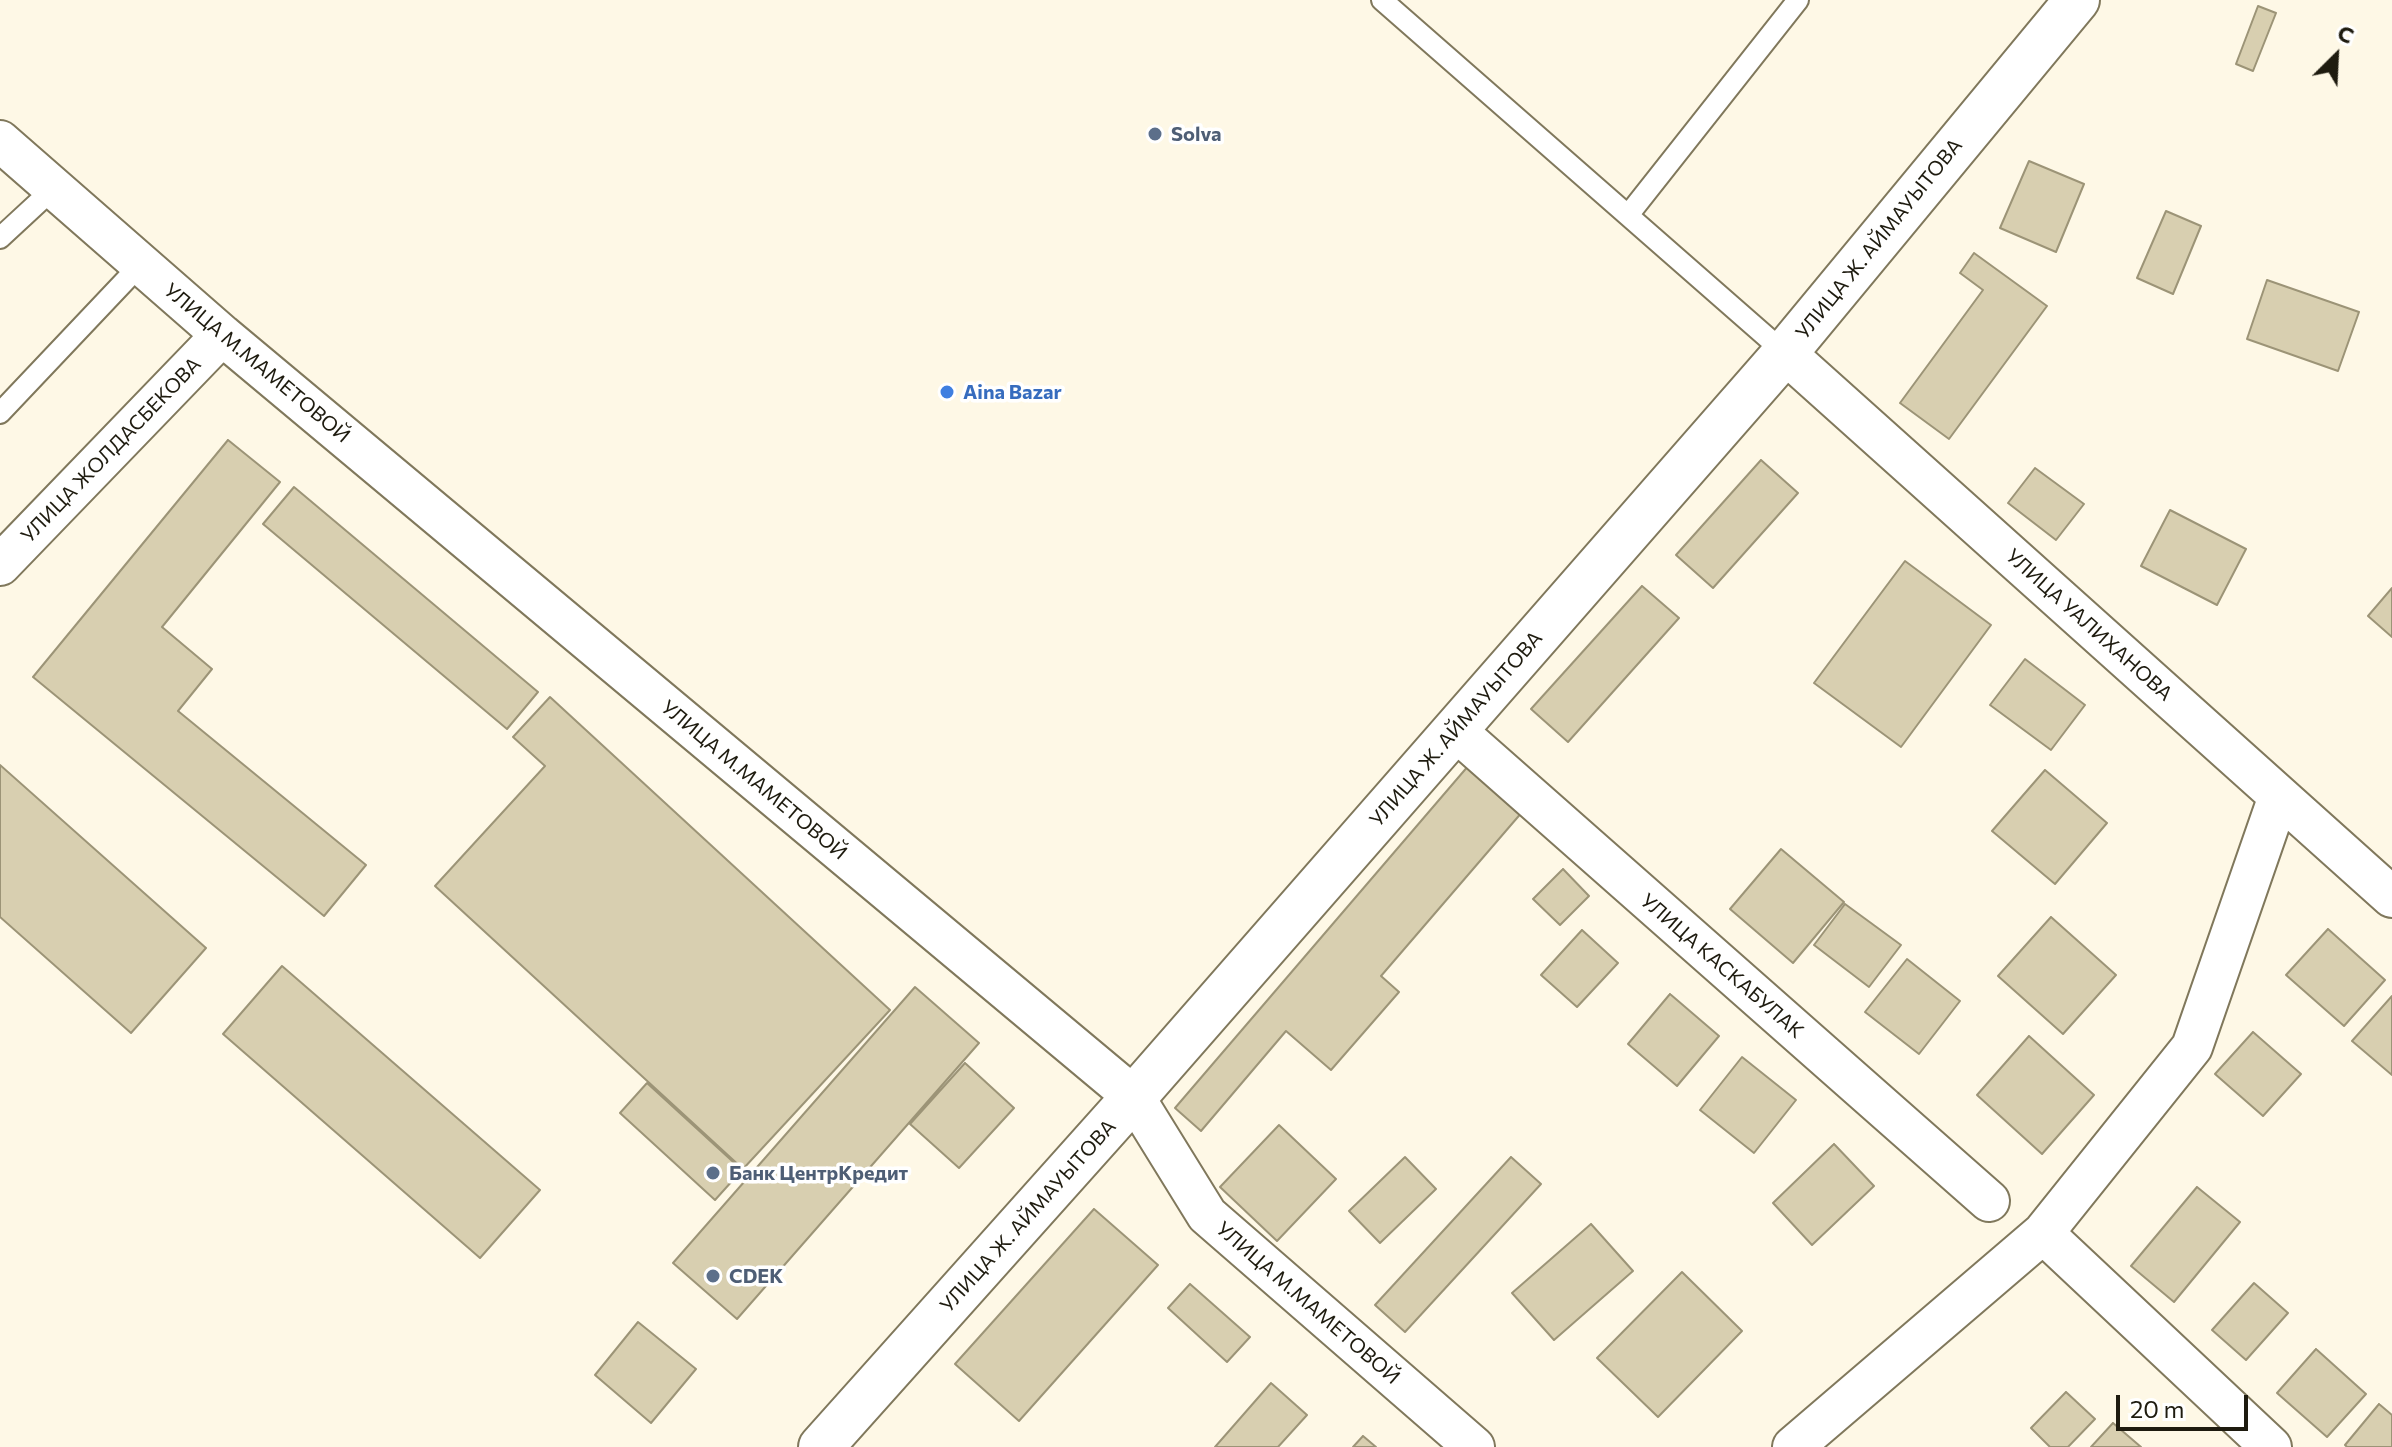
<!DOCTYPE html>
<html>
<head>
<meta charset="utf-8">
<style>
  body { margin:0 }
  #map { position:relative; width:2392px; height:1447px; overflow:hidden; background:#fef8e6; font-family:Commissioner,sans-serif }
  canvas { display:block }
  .north { position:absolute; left:2296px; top:16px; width:80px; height:80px; -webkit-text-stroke:6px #fff; paint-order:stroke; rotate:24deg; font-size:22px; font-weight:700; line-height:32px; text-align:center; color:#1e1b0f }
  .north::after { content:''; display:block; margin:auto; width:28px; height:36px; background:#1e1b0f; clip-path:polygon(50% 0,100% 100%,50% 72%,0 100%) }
  .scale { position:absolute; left:2116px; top:1395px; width:132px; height:36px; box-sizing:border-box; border:4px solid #1e1b0f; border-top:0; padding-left:10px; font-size:24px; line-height:28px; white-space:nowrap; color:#1e1b0f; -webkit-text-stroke:6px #fff; paint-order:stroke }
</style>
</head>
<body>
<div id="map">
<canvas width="2392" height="1447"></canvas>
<div class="north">С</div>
<div class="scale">20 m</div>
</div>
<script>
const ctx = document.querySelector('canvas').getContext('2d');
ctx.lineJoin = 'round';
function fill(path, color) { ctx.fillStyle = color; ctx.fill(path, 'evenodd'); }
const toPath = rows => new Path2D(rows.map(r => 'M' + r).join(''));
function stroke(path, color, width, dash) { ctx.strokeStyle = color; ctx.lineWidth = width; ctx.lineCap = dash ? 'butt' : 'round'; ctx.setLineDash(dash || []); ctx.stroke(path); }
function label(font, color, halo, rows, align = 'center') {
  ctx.font = font + ' Commissioner,sans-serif'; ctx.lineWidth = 7; ctx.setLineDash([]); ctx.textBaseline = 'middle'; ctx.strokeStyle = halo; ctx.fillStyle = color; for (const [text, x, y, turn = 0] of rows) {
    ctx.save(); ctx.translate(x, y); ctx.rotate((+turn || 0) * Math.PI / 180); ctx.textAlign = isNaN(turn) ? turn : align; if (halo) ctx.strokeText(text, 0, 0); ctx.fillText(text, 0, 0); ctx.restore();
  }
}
const building = toPath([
  [2258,6,2276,13,2253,71,2236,64,2258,6],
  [2029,161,2084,184,2056,252,2000,228,2029,161],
  [2166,211,2201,226,2173,294,2137,278,2166,211],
  [1974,253,2047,306,1949,439,1900,403,1983,290,1960,273,1974,253],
  [2267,280,2359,312,2338,371,2247,339,2267,280],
  [228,440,280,482,162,627,212,669,178,711,366,865,324,916,33,677,228,440],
  [1761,460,1798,493,1713,588,1676,555,1761,460],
  [2035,468,2084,504,2056,540,2008,503,2035,468],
  [294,487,538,692,507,729,263,524,294,487],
  [2170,510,2246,549,2217,605,2141,566,2170,510],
  [1905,561,1991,625,1901,747,1814,683,1905,561],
  [1642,586,1679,618,1568,742,1531,709,1642,586],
  [2392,588,2392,637,2368,616,2392,588],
  [2025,659,2085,705,2051,750,1990,705,2025,659],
  [550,697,890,1010,743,1169,435,886,545,766,513,737,550,697],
  [0,765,206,948,131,1033,0,917,0,765],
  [1469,765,1523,811,1381,976,1399,992,1331,1070,1286,1031,1201,1131,1175,1108,1469,765],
  [2045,770,2107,823,2055,884,1992,831,2045,770],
  [1781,849,1844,902,1793,963,1730,909,1781,849],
  [1563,869,1589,896,1560,925,1533,899,1563,869],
  [1845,904,1901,945,1869,987,1814,945,1845,904],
  [2051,917,2116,975,2063,1034,1998,976,2051,917],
  [2328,929,2385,980,2344,1026,2286,975,2328,929],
  [1582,930,1618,963,1577,1007,1541,975,1582,930],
  [1907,959,1960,1001,1919,1054,1865,1012,1907,959],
  [282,966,540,1190,480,1258,223,1034,282,966],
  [915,987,979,1043,737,1319,673,1263,915,987],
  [1670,994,1719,1036,1677,1086,1628,1044,1670,994],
  [2392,996,2392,1075,2352,1041,2392,996],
  [2253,1032,2301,1074,2263,1116,2215,1074,2253,1032],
  [2029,1036,2094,1095,2042,1154,1977,1095,2029,1036],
  [1742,1057,1796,1100,1754,1153,1700,1110,1742,1057],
  [965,1063,1014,1108,959,1168,910,1124,965,1063],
  [647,1083,742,1170,715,1200,620,1113,647,1083],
  [1279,1125,1336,1179,1277,1241,1220,1187,1279,1125],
  [1834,1144,1874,1186,1812,1245,1773,1203,1834,1144],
  [1405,1157,1436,1189,1380,1243,1349,1211,1405,1157],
  [1511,1157,1541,1184,1405,1332,1375,1305,1511,1157],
  [2197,1187,2240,1222,2174,1302,2131,1266,2197,1187],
  [1094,1209,1158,1265,1019,1421,955,1364,1094,1209],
  [1591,1224,1633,1271,1554,1340,1512,1293,1591,1224],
  [1682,1272,1742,1331,1658,1417,1597,1358,1682,1272],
  [2254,1283,2288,1313,2246,1360,2212,1330,2254,1283],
  [1190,1284,1250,1337,1227,1362,1168,1308,1190,1284],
  [638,1322,696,1369,651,1423,595,1375,638,1322],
  [2316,1349,2366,1394,2327,1437,2277,1393,2316,1349],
  [1271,1383,1307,1415,1278,1447,1215,1447,1271,1383],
  [2066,1392,2095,1419,2068,1447,2050,1447,2031,1428,2066,1392],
  [2379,1404,2392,1415,2392,1447,2347,1447,2345,1445,2379,1404],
  [2113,1423,2141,1447,2091,1447,2113,1423],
  [1363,1436,1376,1447,1353,1447,1363,1436]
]);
fill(building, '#d8cfb0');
stroke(building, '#9c9477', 2);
const service = toPath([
  [1382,0,1785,353],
  [1629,214,1798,0],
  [0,238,54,188],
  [0,413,141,264]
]);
const minor = toPath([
  [0,141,222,335,1134,1097,1207,1215,1474,1447],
  [1785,353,2392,897],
  [0,565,222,335],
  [1455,730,1989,1201],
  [2043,1233,2271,1447],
  [1793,1447,2043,1233,2192,1047,2279,796]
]);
const tertiary = toPath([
  [821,1447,1134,1097,1785,353,2077,0]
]);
stroke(service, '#80785c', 24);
stroke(minor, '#80785c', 44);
stroke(tertiary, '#80785c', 48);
stroke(service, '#fff', 20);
stroke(minor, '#fff', 40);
stroke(tertiary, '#fff', 44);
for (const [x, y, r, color] of [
  [1155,134,8,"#5c6f8a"],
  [947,392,8,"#3f7fe0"],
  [713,1173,8,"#5c6f8a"],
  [713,1276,8,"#5c6f8a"]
]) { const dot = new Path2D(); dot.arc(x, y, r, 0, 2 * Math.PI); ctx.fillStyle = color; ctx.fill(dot); stroke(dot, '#fff', 3); }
label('bold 20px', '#4e5e75', '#fff', [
  ["Solva",1171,134],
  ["Банк ЦентрКредит",729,1173],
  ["CDEK",729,1276]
], 'left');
label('20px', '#1e1b0f', '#fff', [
  ["УЛИЦА Ж. АЙМАУЫТОВА",1879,239,-51],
  ["УЛИЦА М.МАМЕТОВОЙ",257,363,40],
  ["УЛИЦА ЖОЛДАСБЕКОВА",111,450,-46],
  ["УЛИЦА УАЛИХАНОВА",2089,625,42],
  ["УЛИЦА Ж. АЙМАУЫТОВА",1456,729,-49],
  ["УЛИЦА М.МАМЕТОВОЙ",754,780,40],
  ["УЛИЦА КАСКАБУЛАК",1722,966,41],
  ["УЛИЦА Ж. АЙМАУЫТОВА",1028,1216,-48],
  ["УЛИЦА М.МАМЕТОВОЙ",1308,1303,41]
]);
label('bold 20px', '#366cbe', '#fff', [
  ["Aina Bazar",963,392]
], 'left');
</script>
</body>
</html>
